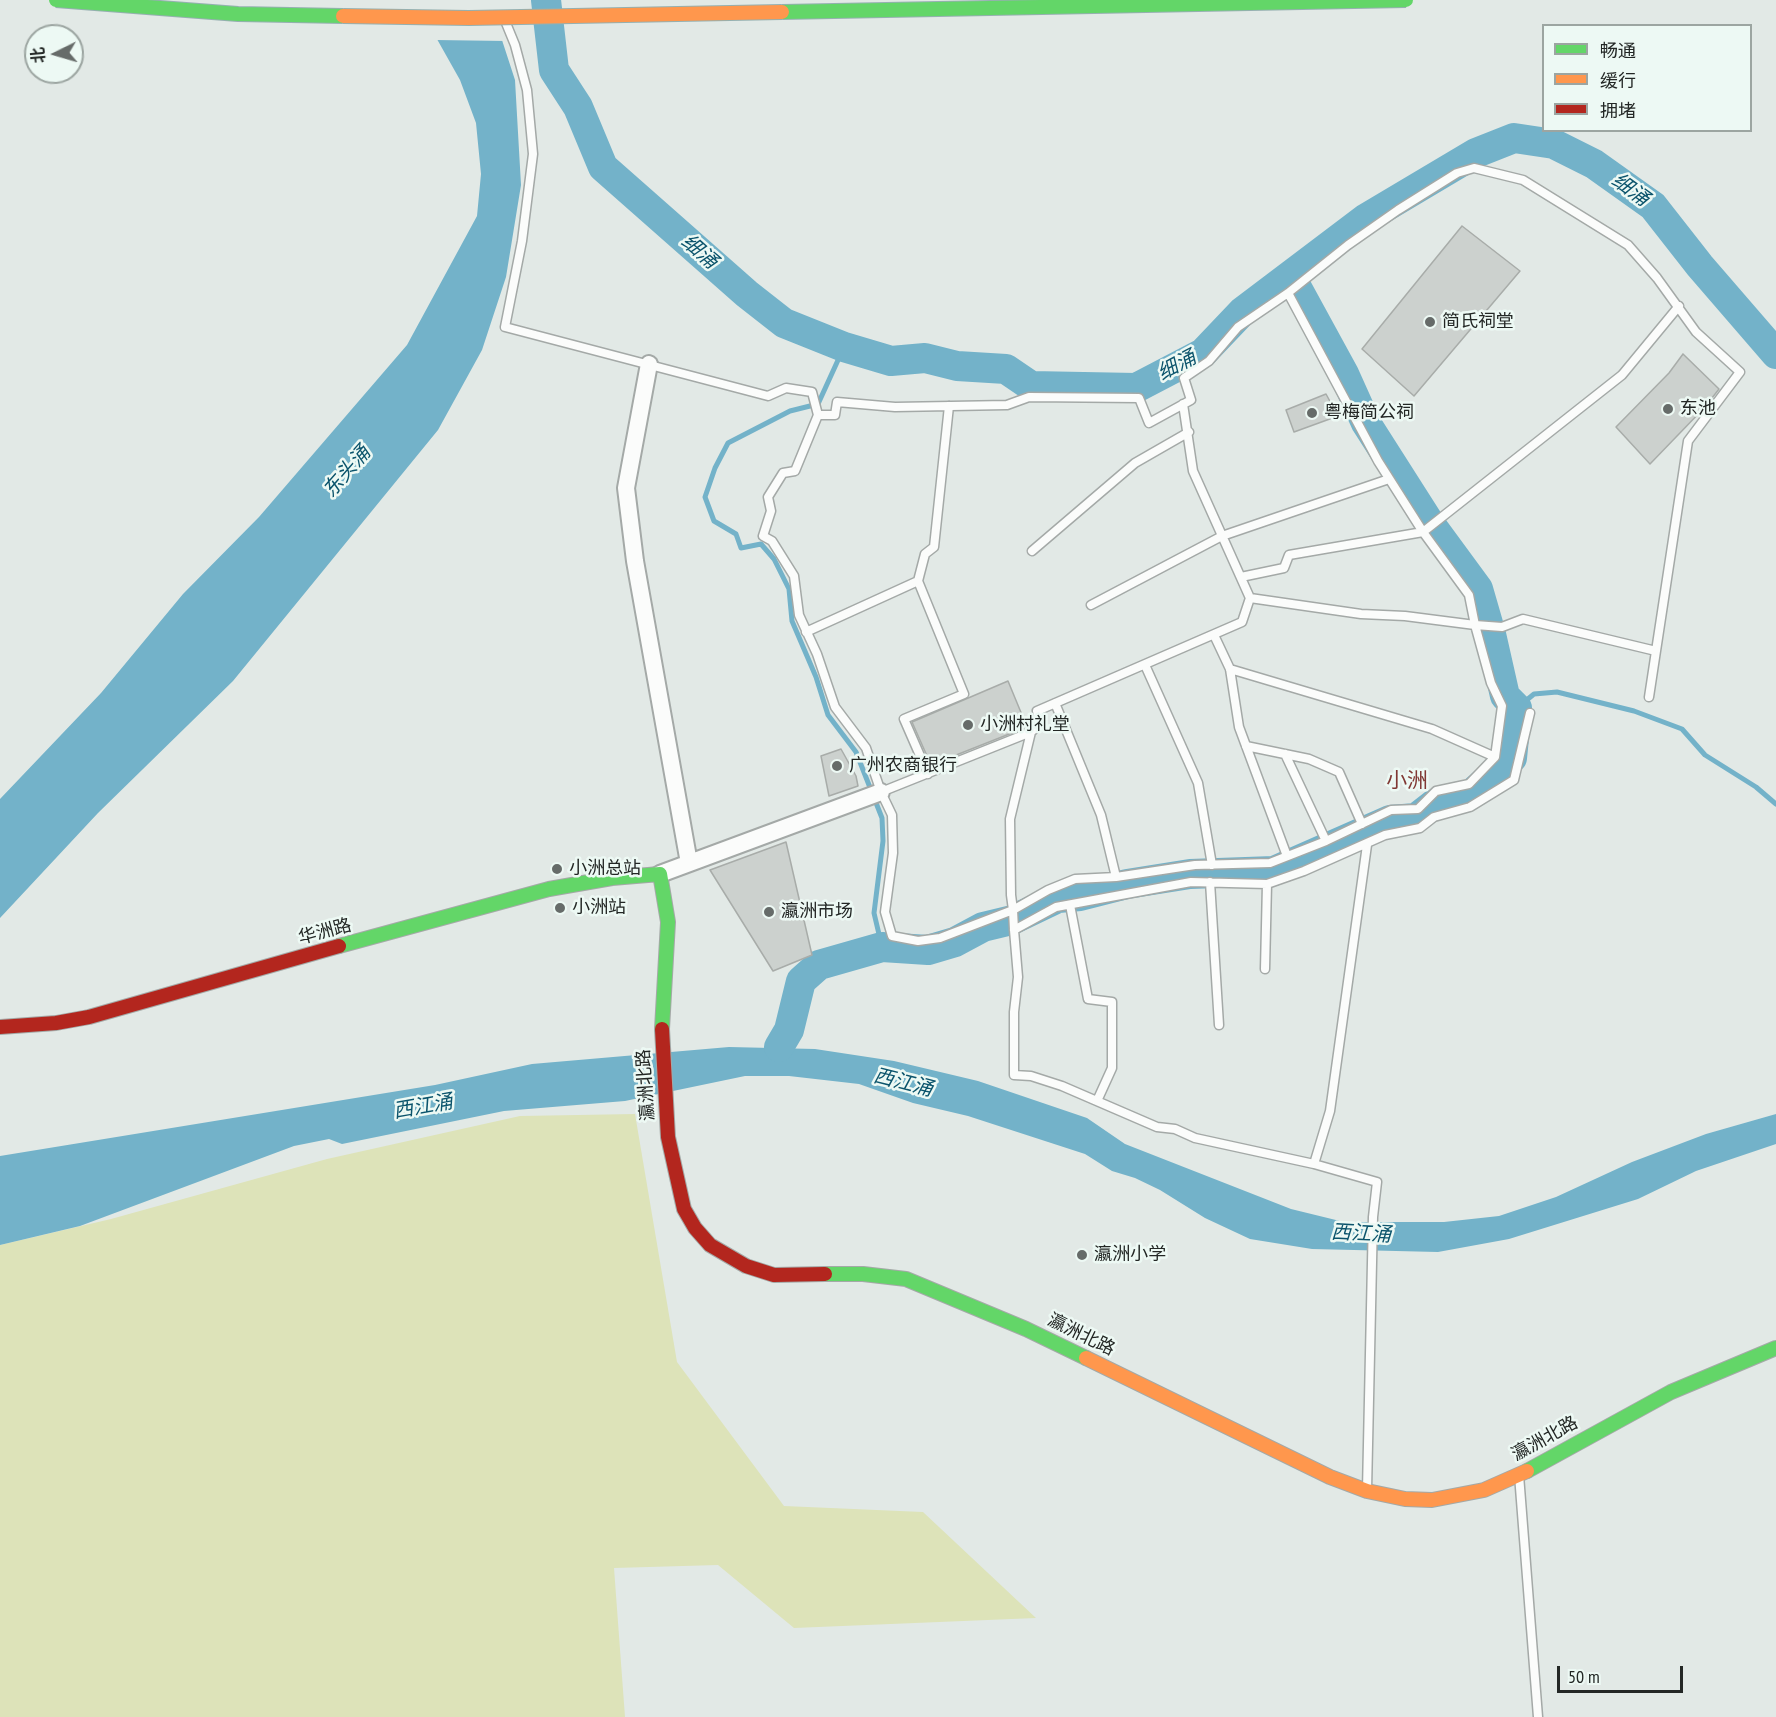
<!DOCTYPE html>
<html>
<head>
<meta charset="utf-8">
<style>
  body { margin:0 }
  #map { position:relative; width:1776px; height:1717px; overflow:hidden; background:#e2e9e6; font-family:"PT Sans Narrow","Noto Sans SC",sans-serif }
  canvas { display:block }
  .legend { position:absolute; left:1542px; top:24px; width:210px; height:108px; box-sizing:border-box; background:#edf9f4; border:2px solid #9ca5a1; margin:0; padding:8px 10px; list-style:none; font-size:18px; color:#232725 }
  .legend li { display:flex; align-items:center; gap:12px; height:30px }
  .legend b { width:30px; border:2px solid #9ca5a1 }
  .north { position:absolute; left:24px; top:24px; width:60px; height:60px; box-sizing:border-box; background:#edf9f4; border:2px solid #9ca5a1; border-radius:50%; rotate:265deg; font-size:16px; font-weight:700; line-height:24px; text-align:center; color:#232725 }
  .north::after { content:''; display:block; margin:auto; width:21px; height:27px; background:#666b69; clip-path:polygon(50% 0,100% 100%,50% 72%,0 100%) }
  .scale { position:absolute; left:1557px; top:1666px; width:126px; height:27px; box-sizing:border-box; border:3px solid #232725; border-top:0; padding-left:8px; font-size:18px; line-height:21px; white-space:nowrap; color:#232725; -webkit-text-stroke:4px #edf9f4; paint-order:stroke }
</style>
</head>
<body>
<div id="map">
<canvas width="1776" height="1717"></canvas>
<ul class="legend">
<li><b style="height:8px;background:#63d668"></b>畅通</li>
<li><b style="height:8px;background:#ff974d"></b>缓行</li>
<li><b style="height:8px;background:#b3261e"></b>拥堵</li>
</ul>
<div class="north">北</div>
<div class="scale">50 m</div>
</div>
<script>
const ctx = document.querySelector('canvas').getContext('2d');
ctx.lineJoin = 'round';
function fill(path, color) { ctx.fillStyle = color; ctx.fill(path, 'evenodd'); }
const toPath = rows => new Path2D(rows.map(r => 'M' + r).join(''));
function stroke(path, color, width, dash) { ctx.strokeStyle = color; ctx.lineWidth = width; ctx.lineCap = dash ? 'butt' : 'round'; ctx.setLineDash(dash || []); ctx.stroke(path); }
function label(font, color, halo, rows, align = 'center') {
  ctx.font = font + ' "PT Sans Narrow","Noto Sans SC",sans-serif'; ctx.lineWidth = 5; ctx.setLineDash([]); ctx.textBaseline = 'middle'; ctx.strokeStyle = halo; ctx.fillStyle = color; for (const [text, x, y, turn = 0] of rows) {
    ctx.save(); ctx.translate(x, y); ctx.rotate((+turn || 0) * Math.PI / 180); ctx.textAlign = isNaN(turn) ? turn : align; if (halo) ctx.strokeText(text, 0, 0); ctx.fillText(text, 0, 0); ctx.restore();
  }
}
fill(toPath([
  [635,1114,677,1362,784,1506,923,1512,1036,1618,794,1628,718,1565,614,1568,625,1717,0,1717,0,1245,111,1219,327,1159,520,1116]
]), '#dde3b9');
fill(toPath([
  [415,0,501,37,515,80,521,185,506,277,482,350,438,430,233,681,98,813,0,918,0,799,101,693,183,594,259,517,407,345,477,216,481,174,476,123,460,80],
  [729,1047,815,1049,894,1061,978,1081,1087,1118,1125,1144,1291,1209,1344,1222,1444,1222,1499,1216,1556,1197,1632,1162,1706,1134,1776,1114,1776,1144,1696,1171,1638,1199,1509,1239,1438,1252,1312,1249,1250,1239,1205,1218,1160,1190,1135,1178,1112,1171,1085,1154,968,1116,913,1103,859,1084,789,1076,745,1076,625,1101,504,1111,342,1144,329,1139,294,1146,80,1226,0,1245,0,1156,435,1085,532,1064]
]), '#73b2c9');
fill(toPath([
  [412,0,488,0,506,41,435,40]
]), '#e2e9e6');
stroke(toPath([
  [844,347,818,404,790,411,728,443,715,468,705,497,714,521,736,534,741,548,761,544,774,559,789,589,792,621,816,677,828,715,856,752,882,818,883,841,874,913,882,947],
  [1517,708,1534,694,1557,692,1634,711,1682,729,1705,755,1756,787,1776,804]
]), '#73b2c9', 5);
stroke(toPath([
  [546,0,554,70,578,107,603,167,747,294,784,323,844,347,891,361,925,358,957,366,1006,369,1031,386,1136,388,1203,353,1242,312,1365,219,1476,153,1514,138,1554,144,1594,164,1653,206,1700,266,1776,354],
  [779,1047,789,1030,801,981,819,965,882,947,928,950,955,942,983,927,1012,920,1058,898,1080,896,1127,884,1190,874,1274,871,1390,820,1416,818,1434,804,1469,796,1512,758,1517,708,1505,696,1491,634,1478,589,1431,525,1366,423,1344,374,1291,277]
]), '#73b2c9', 30);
const building = toPath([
  [1462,226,1520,271,1414,396,1362,349,1462,226],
  [1683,354,1719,389,1705,407,1650,464,1616,427,1669,373,1683,354],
  [1326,394,1338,416,1294,432,1286,410,1326,394],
  [1008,681,1027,727,931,765,912,722,1008,681],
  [841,749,856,776,858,786,829,796,821,756,841,749],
  [786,842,812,955,773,971,710,870,786,842]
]);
fill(building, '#ccd1ce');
stroke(building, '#a8aca9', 1.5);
const lane = toPath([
  [506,23,515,45,527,90,533,154,522,241,505,327,768,396,786,388,812,392,818,415],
  [1288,293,1378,461,1423,532,1469,595,1475,625,1491,683,1502,706,1495,757,1469,784,1436,791,1418,809,1391,810,1326,841,1270,863,1195,865,1116,877,1075,879,1048,890,1013,910,940,938,918,941,892,936,885,912,893,853,892,815,881,792,866,748,835,707,817,654,799,615,794,576,772,541,763,536,771,511,768,497,783,473,795,471,818,415,835,415,837,402,895,407,1007,405,1029,397,1139,398,1149,423,1191,400,1184,378,1209,361,1238,327,1288,293,1348,245,1398,210,1457,173,1474,168,1523,180,1628,245,1657,278,1696,332,1740,372,1688,441,1656,651,1523,619,1502,627,1475,625,1405,616,1361,614,1250,598,1242,622,1037,711,1041,724,1031,732,1010,819,1011,895,1013,910,1014,930,1018,977,1014,1012,1014,1075,1031,1076,1062,1086,1157,1127,1175,1129,1195,1138,1314,1164,1377,1182,1373,1217,1367,1490],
  [1183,404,1193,471,1250,598],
  [1032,551,1135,463,1189,432],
  [1241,577,1284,568,1289,555,1423,532,1622,375,1679,306],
  [918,581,964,694,904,719,928,774],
  [1091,605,1222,536,1389,479],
  [806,632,918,581,925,554,934,547,949,406],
  [1214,635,1230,669,1239,727,1287,856],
  [1145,665,1198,783,1212,865],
  [1230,669,1432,729,1495,757],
  [1649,697,1656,651],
  [1055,703,1101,815,1116,877],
  [1246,746,1309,759,1339,772,1362,824],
  [1285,754,1326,841],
  [881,792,1031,732],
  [1210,882,1219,1025],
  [1070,905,1088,999,1112,1002,1112,1068,1097,1101],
  [1014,930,1056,907,1191,882,1267,884,1304,871,1385,835,1420,828,1434,817,1470,807,1514,780,1530,713],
  [1265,969,1267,884],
  [1314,1164,1330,1111,1367,845],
  [1519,1475,1538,1717]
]);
const street = toPath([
  [649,364,626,488,635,561,689,863],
  [660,874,881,792]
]);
const fast = toPath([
  [339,946,549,889,612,878,660,874,668,922,662,1029],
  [825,1274,863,1274,906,1279,1026,1329,1086,1358],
  [1527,1471,1671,1392,1776,1348]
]);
const slow = toPath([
  [1086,1358,1330,1477,1367,1491,1405,1499,1432,1500,1484,1490,1527,1471]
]);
const jam = toPath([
  [0,1027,56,1023,89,1017,339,946],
  [662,1029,668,1137,684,1209,695,1228,710,1245,746,1266,774,1275,825,1274]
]);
stroke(lane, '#a4a9a7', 11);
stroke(street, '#a4a9a7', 20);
stroke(fast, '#a4a9a7', 16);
stroke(slow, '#a4a9a7', 16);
stroke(jam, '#a4a9a7', 16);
stroke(lane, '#fbfcfb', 8);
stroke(street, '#fbfcfb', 16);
stroke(fast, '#63d668', 14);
stroke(slow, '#ff974d', 14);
stroke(jam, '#b3261e', 14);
const fastBridge = toPath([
  [56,0,238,14,343,16],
  [782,12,1406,0]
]);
const slowBridge = toPath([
  [343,16,469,18,782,12]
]);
stroke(fastBridge, '#95b0b0', 16, []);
stroke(slowBridge, '#95b0b0', 16, []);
stroke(fastBridge, '#63d668', 14);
stroke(slowBridge, '#ff974d', 14);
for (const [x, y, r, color] of [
  [1430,322,6,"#666b69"],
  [1668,409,6,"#666b69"],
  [1312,413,6,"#666b69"],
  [968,725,6,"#666b69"],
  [837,766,6,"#666b69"],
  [557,869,6,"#666b69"],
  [560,908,6,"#666b69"],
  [769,912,6,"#666b69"],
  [1082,1255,6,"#666b69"]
]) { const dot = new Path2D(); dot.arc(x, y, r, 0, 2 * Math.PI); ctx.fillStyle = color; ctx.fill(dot); stroke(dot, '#edf9f4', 2); }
label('18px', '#232725', '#edf9f4', [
  ["简氏祠堂",1442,322],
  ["东池",1680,409],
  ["粤梅简公祠",1324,413],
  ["小洲村礼堂",980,725],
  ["广州农商银行",849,766],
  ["小洲总站",569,869],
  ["小洲站",572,908],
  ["瀛洲市场",781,912],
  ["瀛洲小学",1094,1255]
], 'left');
label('18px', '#232725', '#edf9f4', [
  ["华洲路",325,932,-15],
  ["瀛洲北路",646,1085,-94],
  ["瀛洲北路",1081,1335,26],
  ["瀛洲北路",1545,1439,-29]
]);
label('italic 20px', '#0b546c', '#edf9f4', [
  ["细涌",1630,190,36],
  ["细涌",699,252,41],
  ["细涌",1177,366,-28],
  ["东头涌",347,472,-49],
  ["西江涌",903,1083,14],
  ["西江涌",423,1107,-10],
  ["西江涌",1361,1234,3]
]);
label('21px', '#803834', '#edf9f4', [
  ["小洲",1407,781]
]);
</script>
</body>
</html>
